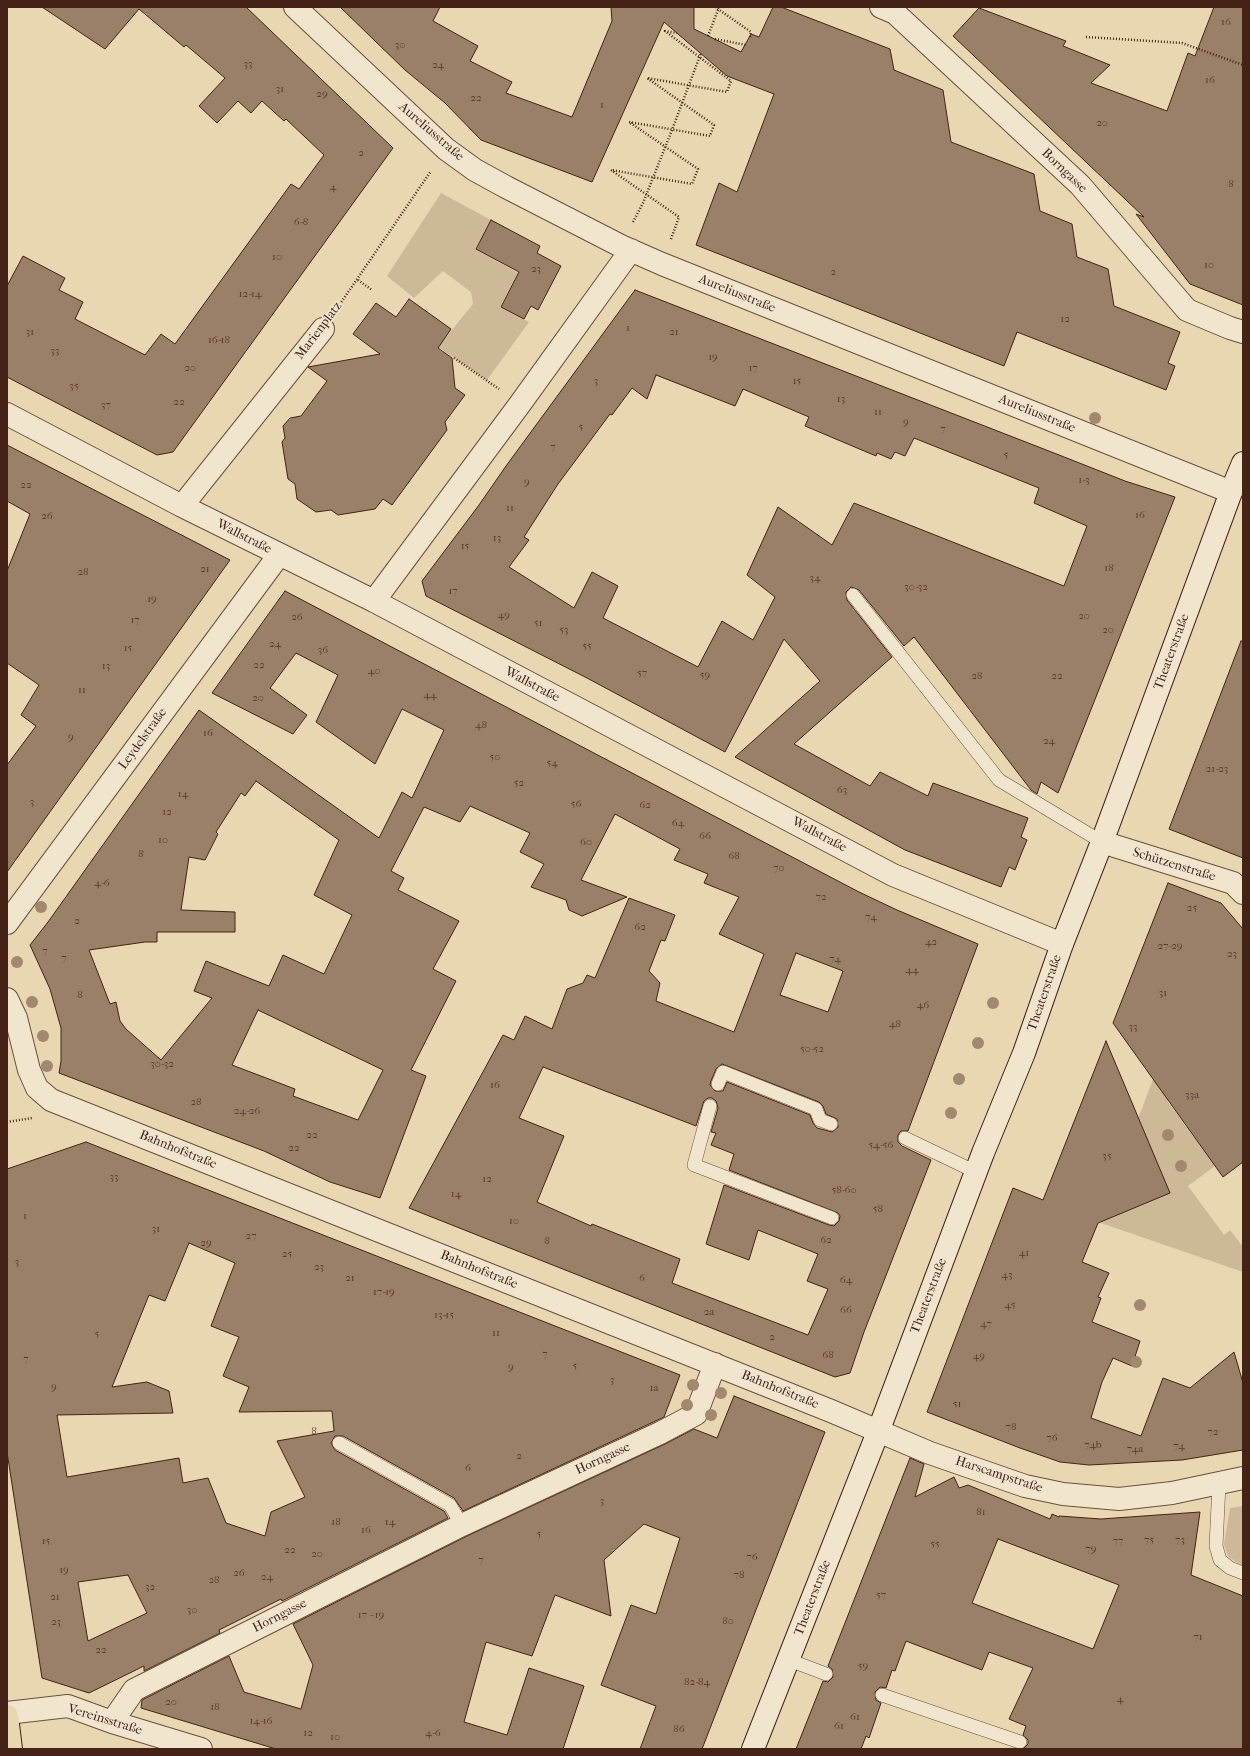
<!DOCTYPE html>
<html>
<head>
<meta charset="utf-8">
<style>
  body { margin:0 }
  #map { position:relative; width:1250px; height:1756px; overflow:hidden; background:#e9d7b2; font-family:"IM FELL French Canon",serif }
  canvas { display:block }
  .frame { position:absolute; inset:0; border:8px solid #442215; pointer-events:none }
</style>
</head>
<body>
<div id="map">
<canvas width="1250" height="1756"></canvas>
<div class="frame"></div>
</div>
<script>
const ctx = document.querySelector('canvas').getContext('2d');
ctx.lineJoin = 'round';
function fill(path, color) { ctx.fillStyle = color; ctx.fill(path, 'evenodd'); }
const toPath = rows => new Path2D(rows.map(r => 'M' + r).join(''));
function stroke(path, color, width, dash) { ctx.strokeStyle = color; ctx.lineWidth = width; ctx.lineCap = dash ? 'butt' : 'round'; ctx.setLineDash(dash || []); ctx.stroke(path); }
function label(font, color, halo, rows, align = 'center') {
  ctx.font = font + ' "IM FELL French Canon",serif'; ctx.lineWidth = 3.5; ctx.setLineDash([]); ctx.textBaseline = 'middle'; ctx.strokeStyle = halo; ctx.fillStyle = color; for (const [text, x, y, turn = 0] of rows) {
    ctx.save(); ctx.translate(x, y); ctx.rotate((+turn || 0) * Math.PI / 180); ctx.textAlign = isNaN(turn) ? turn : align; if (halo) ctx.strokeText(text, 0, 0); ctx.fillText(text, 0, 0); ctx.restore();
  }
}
fill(toPath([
  [441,193,491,220,475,249,518,273,500,307,529,322,487,380,438,347,473,304,471,292,443,271,414,298,387,276],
  [1156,1072,1159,1074,1168,1102,1215,1166,1188,1186,1224,1235,1230,1230,1243,1247,1243,1272,1098,1222],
  [1243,1506,1243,1565,1236,1562,1228,1556,1224,1544,1230,1508]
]), '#cdb897');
const building = toPath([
  [42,7,246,7,393,148,173,452,157,455,7,377,7,286,23,256,65,278,59,290,83,302,75,319,145,355,161,334,175,344,291,184,299,189,324,155,286,119,284,121,262,101,251,113,238,101,217,123,199,106,225,78,186,45,184,47,139,9,105,49,42,7],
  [340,7,440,7,433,21,478,46,470,61,512,82,506,93,572,117,612,21,611,7,694,7,694,29,741,52,751,34,759,37,773,7,781,7,890,49,894,70,943,90,951,142,1034,174,1040,211,1072,224,1077,257,1108,269,1114,306,1180,332,1168,363,1175,366,1166,390,1017,332,1004,366,696,245,719,183,737,192,774,94,727,76,664,22,592,182,481,140,445,103,405,70,340,7],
  [1214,7,1243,7,1243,305,1190,284,1136,214,1144,217,953,36,979,8,1066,41,1063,46,1110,65,1091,83,1167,111,1188,53,1195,56,1214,7],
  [491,220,540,246,537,253,561,266,538,310,531,306,524,319,501,307,519,272,476,249,491,220],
  [635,290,1054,453,1125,481,1175,497,1058,793,1041,782,1037,794,1031,790,914,637,904,646,859,590,851,587,846,592,847,600,892,657,794,744,870,786,880,772,928,796,933,783,1028,818,1021,837,1027,840,1022,852,1015,870,1009,867,1001,887,905,850,735,757,820,681,784,639,725,752,587,678,426,596,422,581,479,505,506,466,635,290],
  [656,375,735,406,743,389,809,417,805,426,876,456,877,453,891,459,895,452,905,456,914,438,1039,488,1034,503,1087,526,1064,586,854,503,832,545,778,507,747,575,775,597,753,640,722,621,698,667,603,618,618,586,592,572,574,608,509,567,529,540,524,537,558,484,610,414,612,415,632,388,647,399,656,375],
  [409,299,451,329,438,348,452,358,455,388,465,395,445,422,447,430,392,505,383,499,375,509,338,515,331,510,316,512,297,499,295,484,288,479,282,442,285,438,283,426,290,418,301,416,327,381,308,367,380,354,353,334,376,303,396,317,409,299],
  [7,445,230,560,7,872,7,765,36,726,21,715,39,685,7,663,7,571,30,514,7,501,7,445],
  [285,591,859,892,897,910,978,944,908,1131,901,1131,898,1135,898,1142,902,1146,931,1160,864,1332,850,1373,835,1377,409,1208,503,1035,514,1040,525,1016,552,1029,567,989,583,983,587,975,595,978,629,898,675,915,665,941,661,940,649,971,660,983,656,1001,734,1032,764,954,719,934,739,897,704,883,708,874,674,860,680,849,615,814,581,880,627,897,582,916,569,910,566,900,531,887,544,864,520,852,530,833,470,806,460,822,424,807,391,871,404,878,398,890,459,921,433,969,456,981,411,1070,426,1076,380,1198,330,1182,264,1151,59,1073,61,1061,61,1028,50,989,30,945,48,922,199,710,379,838,402,792,412,798,444,730,402,709,375,764,316,722,338,675,296,653,270,688,307,715,293,734,212,693,285,591],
  [256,781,339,840,314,895,352,915,324,974,283,955,269,986,206,961,194,991,212,998,161,1060,126,1029,120,1021,116,1002,110,1004,89,950,145,942,157,942,157,932,235,932,235,912,181,910,189,857,205,860,218,834,216,832,241,793,245,796,256,781],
  [796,953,843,971,828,1012,780,995,796,953],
  [258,1010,383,1070,358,1120,293,1096,295,1089,232,1065,258,1010],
  [722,1064,819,1102,823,1106,826,1114,837,1119,838,1127,832,1132,817,1128,813,1123,810,1115,727,1082,723,1091,715,1091,710,1085,711,1081,716,1069,722,1064],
  [543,1067,696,1126,704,1101,708,1098,712,1098,716,1101,718,1108,711,1132,716,1133,711,1145,734,1154,729,1170,838,1213,840,1216,839,1221,834,1226,829,1225,724,1185,706,1244,749,1260,758,1230,818,1254,807,1281,828,1289,808,1335,672,1283,680,1259,592,1224,591,1226,537,1202,564,1136,519,1118,543,1067],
  [1241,641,1243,642,1243,858,1169,829,1241,641],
  [1168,883,1221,903,1243,929,1243,1162,1223,1177,1113,1023,1168,883],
  [1106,1041,1170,1193,1098,1223,1082,1262,1109,1273,1098,1297,1101,1298,1092,1322,1140,1341,1132,1366,1113,1358,1102,1382,1091,1418,1141,1436,1163,1378,1190,1388,1234,1352,1243,1383,1243,1450,1182,1460,1089,1465,1060,1462,1020,1448,927,1412,1013,1188,1043,1200,1106,1041],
  [86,1142,680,1375,664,1417,463,1511,454,1498,343,1436,335,1436,331,1443,335,1450,444,1511,448,1518,282,1601,281,1599,219,1630,220,1633,144,1671,144,1666,89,1693,42,1678,7,1452,7,1169,86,1142],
  [189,1243,235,1263,211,1326,239,1337,223,1376,249,1387,239,1412,332,1411,334,1431,277,1441,305,1497,271,1512,265,1536,226,1523,208,1478,183,1483,179,1458,67,1477,57,1415,173,1413,169,1391,147,1382,112,1387,149,1295,165,1301,189,1243],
  [128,1575,147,1613,88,1641,78,1582,128,1575],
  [734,1396,825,1432,702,1749,640,1749,656,1706,601,1685,631,1605,656,1614,680,1538,644,1524,604,1560,611,1616,555,1595,532,1656,486,1642,464,1722,507,1735,529,1668,584,1686,563,1749,276,1749,141,1708,142,1700,229,1656,244,1692,301,1709,313,1665,293,1624,467,1536,665,1444,694,1429,717,1438,734,1396],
  [910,1458,924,1464,915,1497,954,1477,959,1488,968,1485,1050,1519,1052,1514,1059,1517,1059,1516,1101,1519,1200,1512,1191,1575,1243,1596,1243,1749,1023,1749,1028,1744,1028,1740,1023,1735,1026,1726,1009,1719,1033,1668,989,1652,982,1670,906,1641,895,1671,892,1670,886,1688,880,1687,875,1692,876,1700,881,1703,869,1738,866,1736,861,1749,796,1749,823,1681,828,1682,833,1677,832,1669,828,1666,910,1458],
  [998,1539,1119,1585,1093,1649,972,1603,998,1539]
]);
fill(building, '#9a8067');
stroke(building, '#442215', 1);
const lane = toPath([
  [853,595,999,780,1102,842],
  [718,1084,723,1072,816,1109,820,1120,831,1124],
  [710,1106,694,1165,832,1218],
  [905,1138,976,1172],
  [339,1443,450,1505,462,1525],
  [1219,1484,1216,1546,1220,1560,1230,1568,1243,1573],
  [789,1660,826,1674],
  [882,1695,1020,1742]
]);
const street = toPath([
  [295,7,446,149,475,170,506,187,621,246,662,264,1231,492],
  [881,7,895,13,1080,185,1187,310,1230,328,1243,332],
  [7,414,182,506,374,601,893,875,1062,944],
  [182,506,323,329],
  [374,601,520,404,631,250],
  [1102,842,1233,883,1243,893],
  [7,923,279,555],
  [7,999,16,1018,29,1070,37,1088,51,1100,831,1411,930,1453,1025,1486,1063,1494,1119,1499,1172,1493,1243,1478],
  [7,1713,68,1706,112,1722,201,1749],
  [112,1722,134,1690,462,1525,660,1433,696,1414,715,1364]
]);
const secondary = toPath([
  [753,1749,878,1432,983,1153,1024,1053,1062,944,1102,842,1231,492,1243,463]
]);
const primary = toPath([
  [7,1716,11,1749]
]);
stroke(lane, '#6d4f3c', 14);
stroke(street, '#6d4f3c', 24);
stroke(secondary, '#442215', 24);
stroke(primary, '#442215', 24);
stroke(toPath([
  [715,7,751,32,750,37],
  [708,36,719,7],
  [1086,37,1182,43,1243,65],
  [715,39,746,45],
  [633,222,643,203,672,130,701,53],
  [671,239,679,217,611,170,692,184,698,169,629,122,710,136,714,125,647,78,727,92,731,81,665,31,677,33],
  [358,280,372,290],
  [338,307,431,171],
  [454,358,499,389],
  [7,1122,32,1118]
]), '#442215', 2.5, [1, 2]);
stroke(lane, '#f1e5cd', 13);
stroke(street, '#f1e5cd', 22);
stroke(secondary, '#f1e5cd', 22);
stroke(primary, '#e9d7b2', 22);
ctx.fillStyle = '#a1886e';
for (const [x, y] of [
  [1095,418],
  [41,907],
  [17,962],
  [32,1002],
  [993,1003],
  [43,1036],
  [978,1043],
  [47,1066],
  [959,1079],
  [951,1113],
  [1168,1135],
  [1181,1166],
  [1140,1305],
  [1136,1362],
  [693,1385],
  [721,1393],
  [687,1405],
  [711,1415]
]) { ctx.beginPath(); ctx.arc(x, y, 6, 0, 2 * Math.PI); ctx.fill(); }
label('11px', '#5a3a2a', null, [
  ["16",1226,22],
  ["30",400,45],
  ["33",248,64],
  ["24",438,65],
  ["16",1210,80],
  ["31",280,89],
  ["29",322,94],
  ["22",476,98],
  ["1",602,105],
  ["20",1102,123],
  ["2",361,153],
  ["8",1231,184],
  ["4",333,187],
  ["6-8",301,222],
  ["10",277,257],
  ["10",1209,265],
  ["23",536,269],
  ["2",833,272],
  ["12-14",250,294],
  ["12",1065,319],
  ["1",628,328],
  ["31",30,332],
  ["21",674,332],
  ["16-18",219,340],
  ["33",55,351],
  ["19",713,357],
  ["20",190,368],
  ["17",753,368],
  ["3",596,381],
  ["15",797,381],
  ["35",74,386],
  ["13",841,399],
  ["22",179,402],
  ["37",106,405],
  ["11",878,412],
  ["9",906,422],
  ["5",581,427],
  ["7",943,429],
  ["7",553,447],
  ["5",1006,455],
  ["1-3",1084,480],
  ["9",527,482],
  ["22",26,485],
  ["11",510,508],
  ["16",1140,515],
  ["26",47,516],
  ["13",497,538],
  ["15",465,546],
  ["18",1109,568],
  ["21",205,569],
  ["28",83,572],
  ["34",815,578],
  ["30-32",916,587],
  ["17",453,591],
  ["19",152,599],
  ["49",504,615],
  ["20",1084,616],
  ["26",297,617],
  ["17",135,620],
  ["51",538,623],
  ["53",564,630],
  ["20",1108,630],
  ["24",275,644],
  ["55",587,646],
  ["15",128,648],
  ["36",323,650],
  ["22",259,665],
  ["13",106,666],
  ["40",374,671],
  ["57",642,673],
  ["59",705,675],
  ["28",977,676],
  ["22",1057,676],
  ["11",82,690],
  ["44",430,695],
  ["20",258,698],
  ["48",481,725],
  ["16",208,733],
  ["9",71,737],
  ["24",1049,741],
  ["50",495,757],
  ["54",552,763],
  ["21-23",1217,769],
  ["52",519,783],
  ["63",842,790],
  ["14",183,794],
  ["3",32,802],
  ["56",576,804],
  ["62",645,805],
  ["12",167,812],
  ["64",678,823],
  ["66",705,836],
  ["10",163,840],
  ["60",586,842],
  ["8",141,854],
  ["68",734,856],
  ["70",779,868],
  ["4-6",102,883],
  ["72",821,897],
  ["25",1192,908],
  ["74",871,917],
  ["2",77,921],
  ["62",640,927],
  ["42",931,942],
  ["27-29",1170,946],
  ["7",45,951],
  ["23",1232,954],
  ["7",64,958],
  ["74",835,959],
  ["44",912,970],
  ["31",1163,993],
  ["8",80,995],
  ["46",923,1005],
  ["48",895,1024],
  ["33",1133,1027],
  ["50-52",812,1049],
  ["30-32",162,1064],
  ["16",495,1085],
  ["33a",1192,1095],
  ["28",196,1102],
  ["24-26",247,1111],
  ["22",312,1135],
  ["54-56",881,1145],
  ["22",294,1148],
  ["35",1107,1156],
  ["33",114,1177],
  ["12",487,1179],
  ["58-60",844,1190],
  ["14",456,1194],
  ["58",878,1209],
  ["1",25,1216],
  ["10",514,1221],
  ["31",156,1229],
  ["27",251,1236],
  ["62",826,1240],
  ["8",547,1241],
  ["29",206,1243],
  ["41",1024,1253],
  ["25",287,1254],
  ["3",17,1262],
  ["23",319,1267],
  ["43",1007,1275],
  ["21",350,1278],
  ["6",642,1278],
  ["64",846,1280],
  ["17-19",384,1292],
  ["45",1010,1305],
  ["66",846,1310],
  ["2a",709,1312],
  ["13-15",444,1315],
  ["47",986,1324],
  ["11",496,1333],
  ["5",97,1334],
  ["2",772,1337],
  ["7",545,1354],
  ["68",828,1355],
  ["49",979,1356],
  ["7",26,1359],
  ["5",575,1366],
  ["9",511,1367],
  ["3",612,1380],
  ["9",54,1387],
  ["1a",654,1388],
  ["51",957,1404],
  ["78",1011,1427],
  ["8",314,1431],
  ["72",1213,1432],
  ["76",1052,1438],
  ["74b",1093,1445],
  ["74",1179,1446],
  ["74a",1135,1449],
  ["2",519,1456],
  ["6",468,1468],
  ["3",602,1501],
  ["81",981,1512],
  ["18",336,1522],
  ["14",390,1522],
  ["16",366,1530],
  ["5",539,1534],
  ["75",1149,1540],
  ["73",1180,1540],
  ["15",46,1541],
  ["77",1118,1541],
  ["55",935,1544],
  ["79",1091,1549],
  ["22",290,1550],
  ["20",317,1554],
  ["76",752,1557],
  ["7",481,1560],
  ["19",64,1570],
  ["26",239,1573],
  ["78",739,1575],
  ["24",267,1577],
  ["28",214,1580],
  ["32",150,1587],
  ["57",881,1595],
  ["21",55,1597],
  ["30",192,1610],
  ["17 - 19",371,1615],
  ["80",728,1621],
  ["23",56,1622],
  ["71",1198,1637],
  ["22",101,1650],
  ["59",863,1666],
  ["82-84",697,1682],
  ["4",1120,1699],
  ["20",171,1702],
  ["18",215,1707],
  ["61",855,1717],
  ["14-16",261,1721],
  ["61",839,1726],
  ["86",679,1729],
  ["12",308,1733],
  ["4-6",433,1733],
  ["10",335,1737]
]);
label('13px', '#442215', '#f1e5cd', [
  ["Aureliusstraße",431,132,41],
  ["Borngasse",1064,171,44],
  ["Aureliusstraße",737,294,22],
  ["Marienplatz",319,331,-53],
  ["Aureliusstraße",1037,414,22],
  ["Wallstraße",244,537,27],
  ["Theaterstraße",1172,652,-70],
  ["Wallstraße",532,685,28],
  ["Leydelstraße",143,739,-54],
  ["Wallstraße",819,835,28],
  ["Schützenstraße",1174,865,17],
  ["Theaterstraße",1045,993,-71],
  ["Bahnhofstraße",178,1150,22],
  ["Bahnhofstraße",479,1270,22],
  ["Theaterstraße",929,1296,-69],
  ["Bahnhofstraße",780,1390,22],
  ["Horngasse",603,1459,-25],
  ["Harscampstraße",999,1475,18],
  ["Theaterstraße",813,1598,-69],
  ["Horngasse",280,1616,-27],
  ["Vereinsstraße",105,1720,17]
]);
</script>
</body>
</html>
